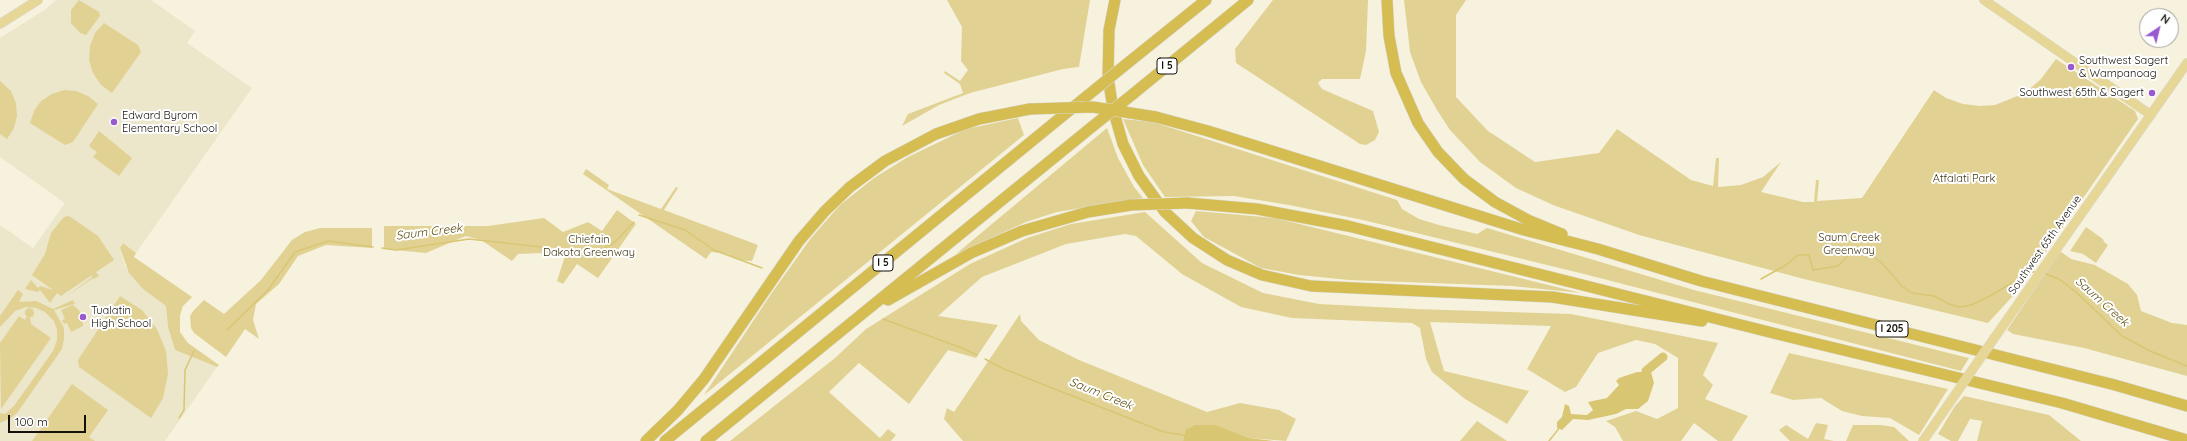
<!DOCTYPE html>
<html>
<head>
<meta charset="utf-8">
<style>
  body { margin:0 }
  #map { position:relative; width:2187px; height:441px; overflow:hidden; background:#f6f2de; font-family:Quicksand,sans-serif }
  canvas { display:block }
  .north { position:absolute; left:2139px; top:8px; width:40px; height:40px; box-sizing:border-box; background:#fff; border:1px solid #a1a09d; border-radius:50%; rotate:35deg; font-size:11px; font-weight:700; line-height:16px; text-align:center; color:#13110a }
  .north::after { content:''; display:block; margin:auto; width:14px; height:18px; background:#9959cf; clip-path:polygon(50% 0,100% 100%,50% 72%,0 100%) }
  .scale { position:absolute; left:8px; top:415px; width:78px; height:18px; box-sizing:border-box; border:2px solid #13110a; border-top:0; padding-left:5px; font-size:12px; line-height:14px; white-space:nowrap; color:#13110a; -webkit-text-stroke:3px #fff; paint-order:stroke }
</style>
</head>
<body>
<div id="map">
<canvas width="2187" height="441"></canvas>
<div class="north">N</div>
<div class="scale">100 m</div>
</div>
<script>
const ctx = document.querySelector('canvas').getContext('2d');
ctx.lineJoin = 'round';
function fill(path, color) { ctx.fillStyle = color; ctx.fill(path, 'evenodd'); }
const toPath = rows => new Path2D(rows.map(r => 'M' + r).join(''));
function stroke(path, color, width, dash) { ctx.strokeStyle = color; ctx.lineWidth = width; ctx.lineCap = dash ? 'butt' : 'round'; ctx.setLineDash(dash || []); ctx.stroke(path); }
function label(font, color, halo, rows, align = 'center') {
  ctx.font = font + ' Quicksand,sans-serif'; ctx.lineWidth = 4; ctx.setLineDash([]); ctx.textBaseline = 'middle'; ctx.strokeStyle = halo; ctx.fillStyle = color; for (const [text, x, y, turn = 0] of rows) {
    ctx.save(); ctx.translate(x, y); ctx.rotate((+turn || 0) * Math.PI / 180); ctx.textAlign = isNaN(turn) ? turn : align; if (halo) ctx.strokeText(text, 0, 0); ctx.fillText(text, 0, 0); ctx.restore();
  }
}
fill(toPath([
  [56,0,151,0,195,31,187,43,252,88,136,253,123,243,120,248,125,266,143,289,166,306,168,327,175,350,217,367,165,441,0,441,0,225,33,248,65,203,0,157,0,38,46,9]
]), '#ece6cb');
fill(toPath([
  [79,0,99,12,100,16,86,35,80,33,71,23,71,10],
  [947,0,1090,0,1079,67,1063,69,970,93,939,105,902,126,908,114,963,93,960,84,944,73,945,71,960,81,968,70,961,61,962,27],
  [1273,0,1368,0,1366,51,1360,79,1322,79,1318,83,1322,89,1373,111,1379,132,1375,140,1366,145,1360,144,1236,63,1235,49],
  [1404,0,1466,0,1456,15,1456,97,1488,131,1535,162,1599,153,1617,129,1691,180,1713,186,1716,158,1719,158,1718,187,1741,185,1763,177,1781,162,1761,192,1803,202,1814,202,1816,180,1819,180,1817,201,1862,198,1934,90,1946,98,1963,104,1980,106,1995,105,2025,93,2041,79,2056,59,2135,111,2138,119,2022,286,1988,323,1804,279,1639,235,1553,205,1516,188,1480,162,1450,130,1437,110,1421,82,1410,52],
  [104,23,138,45,141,52,112,93,101,85,93,73,89,60,90,46,95,33],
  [0,81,11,91,16,103,17,116,14,128,7,139,0,134],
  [64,90,76,91,88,96,98,104,73,142,65,145,30,123,34,111,41,101,52,94],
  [1018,118,1024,135,704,395,771,294,811,238,840,205,874,178,908,157,966,129],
  [1123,119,1153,122,1397,200,1402,209,1419,219,1439,225,1477,234,1487,228,1694,290,1969,358,1961,371,1584,274,1363,220,1289,205,1234,196,1165,197,1143,165],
  [1107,128,1118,158,1134,187,1143,198,1057,212,1026,222,956,254],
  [99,131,132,158,119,176,93,157,97,152,89,146],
  [586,169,609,185,607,189,661,209,676,187,678,188,664,210,758,245,752,261,738,260,728,254,711,252,706,259,583,174],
  [617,210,636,224,598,278,577,264,563,284,557,281,565,256,542,253,518,254,512,261,481,240,466,236,426,253,384,249,384,226,488,226,544,218,563,232,588,222,602,231],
  [1196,211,1275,218,1581,293,1512,286,1349,280,1299,275,1261,268,1204,237,1191,221],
  [1145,212,1202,263,1263,293,1319,304,1416,309,1571,314,1718,343,1703,375,1713,385,1705,399,1748,416,1732,441,1718,441,1694,423,1681,441,1623,441,1615,427,1606,421,1636,411,1657,419,1678,408,1678,358,1655,344,1636,340,1598,353,1576,387,1565,392,1527,369,1551,326,1430,322,1444,371,1529,391,1507,424,1465,399,1432,372,1426,359,1420,328,1412,323,1292,318,1241,307,1182,274,1136,236,1125,234,1066,244,982,277,938,316,998,325,976,358,948,350,909,404,859,363,829,392,880,438,888,429,896,435,891,441,730,441,835,358,866,329,970,264,1027,238,1071,224],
  [69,216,98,236,114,260,96,272,99,276,94,279,93,278,66,297,92,277,92,275,61,296,57,293,50,303,40,290,38,292,25,289,31,280,38,288,40,286,53,290,32,275,45,254,51,233,64,217],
  [2086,227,2103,239,2104,242,2108,245,2096,263,2083,254,2070,251],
  [320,228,372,228,372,248,326,245,298,256,279,284,256,304,253,320,259,339,245,329,226,357,194,333,191,328,190,316,194,310,204,300,224,314,261,280,292,240,305,232],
  [123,243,136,253,134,257,192,297,183,306,180,315,180,332,188,343,219,365,217,367,175,350,168,327,166,306,143,289,129,273,120,248],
  [2060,251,2071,259,2095,265,2128,284,2137,295,2141,311,2172,323,2187,325,2187,376,2084,348,2013,334,2007,330],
  [18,290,23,294,19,302,36,301,53,309,73,300,75,304,54,310,64,328,64,339,62,349,17,413,11,418,0,423,0,413,5,414,14,406,53,351,57,340,57,330,54,321,45,312,36,308,26,307,15,311,0,327,0,316],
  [120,296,142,310,157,329,166,351,168,374,163,398,151,418,79,367,78,360],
  [73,305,79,310,83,321,83,326,71,332,67,323,64,324,62,320,65,319,61,310],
  [28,308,33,309,34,313,33,317,30,317,31,324,51,338,1,409,0,343,19,316,25,320,27,316,25,315,25,311],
  [1020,314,1021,321,1039,340,1079,360,1207,412,1240,403,1279,410,1296,419,1286,441,1249,438,1215,426,1185,430,1183,441,963,441,944,419,947,408,954,412],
  [1789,353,1948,389,1919,435,1890,418,1862,416,1842,411,1821,398,1793,400,1770,393],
  [72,384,108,410,89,437,95,441,32,441],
  [1964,396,2049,415,2081,441,1977,441,1982,421,1970,419,1958,441,1951,441,1938,434,1955,406],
  [1477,421,1507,441,1460,441],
  [1816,423,1828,425,1824,439,1834,441,1790,441,1779,430,1786,425,1808,439],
  [1853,425,1881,425,1894,427,1909,441,1846,441]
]), '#e1d294');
fill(toPath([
  [1637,372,1651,372,1654,383,1648,401,1638,409,1626,409,1616,414,1588,420,1573,419,1562,430,1557,428,1557,422,1562,417,1565,404,1569,406,1571,414,1587,415,1593,410,1588,402,1607,398,1619,385,1616,381,1619,378],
  [1195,425,1215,425,1249,438,1274,441,1183,441,1185,430]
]), '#d9c673');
stroke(toPath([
  [639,215,685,230,714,250,762,268],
  [382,248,396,250,469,239,541,247,579,255,593,255,615,242,634,222],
  [2046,274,2059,279,2076,292,2122,336,2150,351,2187,366],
  [1761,279,1786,265,1798,255,1809,255,1813,270,1838,266,1854,249,1861,248,1881,262,1902,286,1912,293,1934,296,1949,304,1960,307,1971,305,1990,296,2030,272,2036,272],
  [883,319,962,348,977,355],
  [227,330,268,290,295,252,328,241,373,247],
  [985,359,1004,369,1164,432,1184,435],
  [179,418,184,410,185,370,194,351],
  [1549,441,1560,427]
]), '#d9c673', 1.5);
stroke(toPath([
  [1646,371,1663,357]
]), '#d9c673', 9);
const major = toPath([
  [1984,0,2151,115],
  [0,24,38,0],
  [1995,337,2187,63],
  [1923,441,1948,405]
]);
const highway = toPath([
  [1115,0,1109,30,1108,77,1113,109,1123,144,1139,176,1165,212,1193,238,1227,260,1262,275,1311,286,1552,297,1702,321],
  [1387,0,1389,36,1396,73,1418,123,1438,152,1464,179,1495,202,1528,220,1562,234],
  [1129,62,1206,0],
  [1133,94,1248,0],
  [1156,117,1208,131,1524,230,1598,249,1701,281,2115,385,2187,406],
  [1187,203,1257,209,1348,226,1781,335,2062,403,2187,440],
  [888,300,971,253,1022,231,1088,212,1131,205],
  [646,441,678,410,704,379,799,241,825,211,850,187,885,161,936,134,979,119,1030,109],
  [665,441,1087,96],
  [706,441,1093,126]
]);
stroke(major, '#d9d9d8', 10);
stroke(highway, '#d9d9d8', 12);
stroke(major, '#e6d797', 9);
stroke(highway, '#d5bd51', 11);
const majorBridge = toPath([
  [1948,405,1995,337]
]);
const highwayBridge = toPath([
  [1087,96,1129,62],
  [1030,109,1093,107,1156,117],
  [1093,126,1133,94],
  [1131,205,1187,203]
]);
stroke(majorBridge, '#d9d9d8', 10, []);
stroke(highwayBridge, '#d9d9d8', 12, []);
stroke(majorBridge, '#e6d797', 9);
stroke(highwayBridge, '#d5bd51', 11);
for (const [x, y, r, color] of [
  [2071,67,4,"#9959cf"],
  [2152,93,4,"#9959cf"],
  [114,122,4,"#9959cf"],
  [83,317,4,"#9959cf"]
]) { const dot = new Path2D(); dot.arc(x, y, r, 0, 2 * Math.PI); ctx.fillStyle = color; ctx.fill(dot); stroke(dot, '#fff', 1.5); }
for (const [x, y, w] of [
  [1167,66,20],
  [883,263,20],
  [1892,329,32]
]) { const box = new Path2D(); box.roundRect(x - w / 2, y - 8, w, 16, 3); ctx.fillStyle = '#fff'; ctx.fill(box); stroke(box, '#13110a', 1); }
label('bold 10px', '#13110a', null, [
  ["I 5",1167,66],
  ["I 5",883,263],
  ["I 205",1892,329]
]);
label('11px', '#13110a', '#fff', [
  ["Southwest Sagert",2079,61],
  ["& Wampanoag",2079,74],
  ["Southwest 65th & Sagert",2144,93,"right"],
  ["Edward Byrom",122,116],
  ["Elementary School",122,129],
  ["Tualatin",91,311],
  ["High School",91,324]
], 'left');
label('11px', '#403713', '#fff', [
  ["Atfalati Park",1964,179],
  ["Saum Creek",1849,238],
  ["Greenway",1849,251],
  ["Chiefain",589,240],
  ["Dakota Greenway",589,253]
]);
label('11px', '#13110a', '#fff', [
  ["Southwest 65th Avenue",2045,245,-55]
]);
label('italic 12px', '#5e5111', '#fff', [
  ["Saum Creek",429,232,-7],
  ["Saum Creek",2102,302,42],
  ["Saum Creek",1101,394,22]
]);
</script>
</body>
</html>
